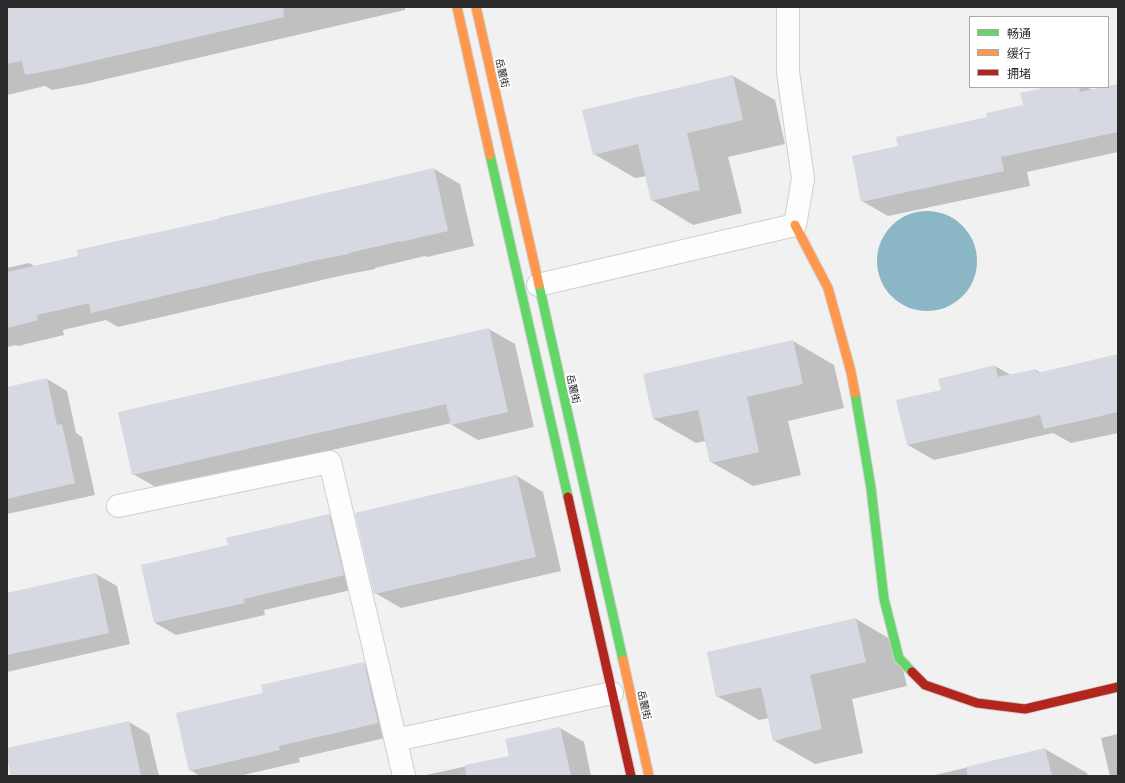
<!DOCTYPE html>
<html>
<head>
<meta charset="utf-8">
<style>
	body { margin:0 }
	#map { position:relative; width:1125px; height:783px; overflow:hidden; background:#f1f1f1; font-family:Barlow,"Noto Sans SC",sans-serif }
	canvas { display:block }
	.frame { position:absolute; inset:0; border:8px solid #2b2b2b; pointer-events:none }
	.legend { position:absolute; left:969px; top:16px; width:140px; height:72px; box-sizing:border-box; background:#fff; border:1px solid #aaa; margin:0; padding:5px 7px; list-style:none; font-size:12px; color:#2b2b2b }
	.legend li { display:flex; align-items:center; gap:8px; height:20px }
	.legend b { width:20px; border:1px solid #aaa }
</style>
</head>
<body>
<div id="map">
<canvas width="1125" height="783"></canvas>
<div class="frame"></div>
<ul class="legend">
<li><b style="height:5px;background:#63d668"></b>畅通</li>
<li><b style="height:5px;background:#ff974d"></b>缓行</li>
<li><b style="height:5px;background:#b3261e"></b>拥堵</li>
</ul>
</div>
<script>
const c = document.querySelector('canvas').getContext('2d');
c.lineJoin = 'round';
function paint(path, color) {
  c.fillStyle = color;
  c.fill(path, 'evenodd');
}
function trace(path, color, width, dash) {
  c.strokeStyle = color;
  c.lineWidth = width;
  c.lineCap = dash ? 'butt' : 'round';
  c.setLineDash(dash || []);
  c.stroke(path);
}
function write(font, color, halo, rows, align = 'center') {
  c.font = font + ' Barlow,"Noto Sans SC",sans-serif';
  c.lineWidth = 4;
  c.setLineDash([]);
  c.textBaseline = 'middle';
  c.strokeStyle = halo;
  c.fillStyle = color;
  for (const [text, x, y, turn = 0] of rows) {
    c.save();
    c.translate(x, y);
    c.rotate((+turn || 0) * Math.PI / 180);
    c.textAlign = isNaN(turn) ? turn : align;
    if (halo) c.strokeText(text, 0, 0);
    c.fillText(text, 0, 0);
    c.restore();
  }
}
const water = new Path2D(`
	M877 261a50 50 0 1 1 100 0a50 50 0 1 1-100 0Z`);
const shadow = new Path2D(`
	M42,7h363v3l-320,74 -33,6 -7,-4 -38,9v-86z
	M733,76l42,24 10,44 -57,13 14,56 -49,12 -41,-25 -6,-24 -11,2 -41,-24z
	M1118,85v67l-91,20 3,14 -142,30 -26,-15 37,-55 125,-40 31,-19h31l7,3z
	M434,169l26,15 14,62 -47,11 -2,-1 -50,12v1l-31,6 -226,52 -12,-7 -43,10 1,5 -46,11 -2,-1 -9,2v-79l22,-5 7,4 183,-47z
	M489,329l26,15 19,83 -56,13 -26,-15v-2l-293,66 -26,-15z
	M793,341l41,24 10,43 -56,13 13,54 -48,11 -42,-24 -5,-21 -10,2 -42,-24 -10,-44z
	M1118,355v78l-47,10 -18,-10 -119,27 -26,-15 -10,-44 44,-10 53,-25 16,9 25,-5 5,3z
	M47,379l20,12 9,42 6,4 13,58 -88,19v-126z
	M517,476l26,16 18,79 -160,37 -26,-15z
	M329,515l21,12 14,60 -100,23 1,5 -89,20 -21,-12 74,-77z
	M96,574l21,12 13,58 -123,28v-78z
	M856,619l41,24 10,43 -55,13 11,54 -48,11 -42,-24 -4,-22 -10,2 -42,-24z
	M363,663l21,12 14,60 -99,23 1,4 -61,14h-39l-10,-6 74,-76z
	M129,722l20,12 10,42h-147l-5,-27z
	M560,728l24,14 7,34h-170l89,-19z
	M1118,734v42h-8l-9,-38z
	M1045,749l42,24 1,3h-157z`);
const building = new Path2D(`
	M7,7h276l1,10 -226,52 -33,6 -3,-14 -15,3z
	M733,75l10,45 -56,13 13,57 -49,11 -13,-57 -45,11 -11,-45z
	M1118,84v48l-117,25 3,14 -143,31 -9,-46 46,-10 -2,-9 91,-20 -1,-4 37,-8 -3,-12 28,-6h31l1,5 23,-5h5v-1z
	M434,168l14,63 -48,11v-1l-51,12v1l-32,6 -226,53 -2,-10 -52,12 1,5 -31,8v-56l71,-16 -1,-6 141,-31v-1z
	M489,328l19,84 -57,13 -5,-21 -314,71 -14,-63z
	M793,340l10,44 -56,13 12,55 -49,11 -12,-53 -45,9 -10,-45z
	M1118,354v58l-74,17 -4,-14 -133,30 -11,-45 45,-10 -3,-11 57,-14 3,12 38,-8 1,4z
	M47,378l10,47 5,-1 13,59 -68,16v-112z
	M517,475l19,82 -162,37 -19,-81z
	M329,514l15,61 -100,24 1,4 -91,20 -13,-58 87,-20 -2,-7z
	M96,573l13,60 -102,22v-62z
	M856,618l10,44 -56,13 12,54 -49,12 -12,-54 -45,10 -9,-45z
	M364,662l14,61 -99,23 1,4 -91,21 -13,-58 87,-20 -2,-8z
	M129,721l12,55h-130l-4,-18v-10z
	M560,727l11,49h-105l-1,-11 44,-9 -4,-17z
	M1045,748l7,28h-84l-2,-9z`);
const street = new Path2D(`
	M538,285l257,-60 8,-46 -15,-107v-65
	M118,506l212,-44 74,314
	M396,740l216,-47`);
const fast = new Path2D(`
	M490,155l78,342
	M539,285l84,375
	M855,393l16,95 13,111 15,59 13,14`);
const slow = new Path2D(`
	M457,7l33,148
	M476,7l63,278
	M795,225l33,63 23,84 4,21
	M623,660l26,116`);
const jam = new Path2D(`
	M568,497l63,279
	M912,672l13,13 52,18 48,6 93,-22`);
const streetNames = [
	["岳麓街",502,73,77],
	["岳麓街",573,389,77],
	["岳麓街",644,705,77]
];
paint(water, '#8ab6c6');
paint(shadow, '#0003');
paint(building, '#d6d8e2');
trace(street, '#cfcfcf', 24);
trace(fast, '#cfcfcf', 11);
trace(slow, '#cfcfcf', 11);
trace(jam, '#cfcfcf', 11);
trace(street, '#fdfdfd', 22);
trace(fast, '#63d668', 9);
trace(slow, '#ff974d', 9);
trace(jam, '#b3261e', 9);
write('10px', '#2b2b2b', '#fff', streetNames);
</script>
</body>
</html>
